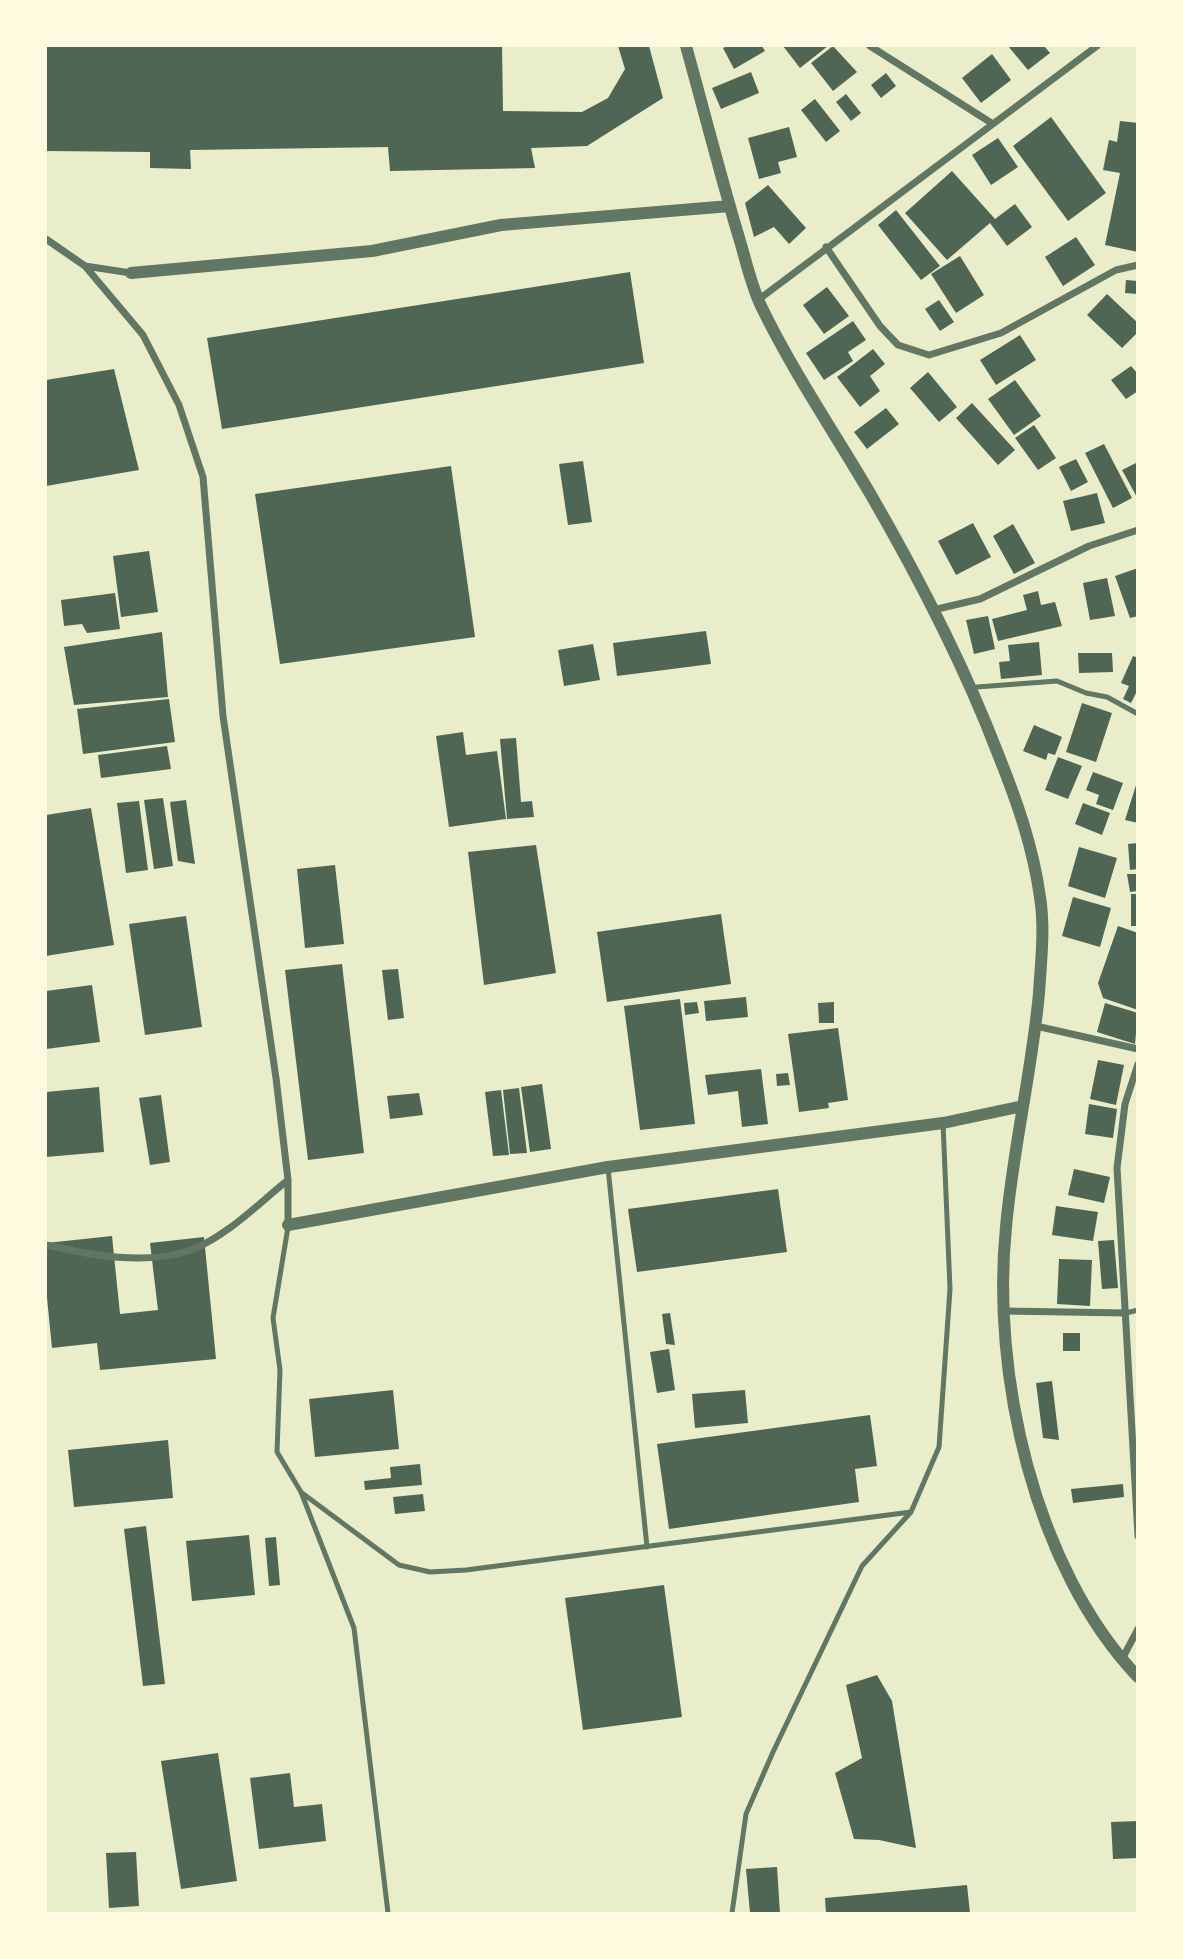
<!DOCTYPE html>
<html>
<head>
<meta charset="utf-8">
<style>
	body { margin:0 }
	#map { position:relative; width:1183px; height:1959px; overflow:hidden; background:#e9edc9; font-family:Raleway,sans-serif }
	canvas { display:block }
	.frame { position:absolute; inset:0; border:47px solid #fefae0; pointer-events:none }
</style>
</head>
<body>
<div id="map">
<canvas width="1183" height="1959"></canvas>
<div class="frame"></div>
</div>
<script>
const c = document.querySelector('canvas').getContext('2d');
c.lineJoin = 'round';
function paint(path, color) {
  c.fillStyle = color;
  c.fill(path, 'evenodd');
}
function trace(path, color, width, dash) {
  c.strokeStyle = color;
  c.lineWidth = width;
  c.lineCap = dash ? 'butt' : 'round';
  c.setLineDash(dash || []);
  c.stroke(path);
}
const building = new Path2D(`
	M46,46h456l1,65 79,1 26,-14 17,-29 -7,-23h31l14,52 -76,48 -56,2 4,20 -145,3 -2,-24 -198,3 1,19 -41,-1v-16l-104,-1z
	M728,46h34l3,5 -31,18 -11,-21z
	M783,46h45l-28,22z
	M833,46l24,26 -24,19 -22,-28z
	M1008,46h36l6,7 -22,17z
	M992,54l19,26 -30,23 -19,-25z
	M751,72l8,21 -38,16 -9,-21z
	M886,73l10,13 -15,12 -10,-13z
	M846,94l15,19 -10,8 -15,-19z
	M815,99l25,32 -14,11 -25,-32z
	M1051,117l55,76 -38,28 -55,-75z
	M1120,121l18,2v129l-33,-7 15,-72 -17,-3 6,-30 8,2z
	M789,127l8,30 -19,5 3,11 -22,6 -11,-41z
	M998,138l20,29 -27,18 -19,-30z
	M952,171l43,48 20,-15 17,23 -25,19 -17,-23 -43,37 -42,-47z
	M768,185l38,43 -17,16 -15,-17 -20,10 -9,-34z
	M896,210l44,56 -19,14 -43,-55z
	M1076,237l19,28 -32,21 -18,-29z
	M960,256l24,39 -28,18 -25,-39z
	M630,272l14,91 -422,66 -15,-91z
	M1126,280l12,1v13l-13,-1z
	M827,287l22,29 -25,18 -21,-29z
	M1107,294l31,29v9l-16,16 -35,-33z
	M939,300l15,22 -14,9 -15,-22z
	M853,321l13,19 -18,12 5,9 -29,19 -18,-27z
	M1020,335l16,25 -40,25 -16,-25z
	M873,349l12,15 -15,12 10,15 -20,16 -23,-30z
	M1131,366l7,8v17l-12,8 -15,-19z
	M114,369l25,101 -93,16v-106z
	M928,372l29,35 -18,15 -29,-34z
	M1015,380l26,36 -27,19 -26,-36z
	M972,403l43,47 -17,15 -42,-47z
	M886,408l13,16 -32,25 -13,-17z
	M1034,425l22,33 -18,12 -23,-32z
	M1104,444l28,54 -19,10 -28,-55z
	M1076,459l12,23 -17,9 -12,-24z
	M583,461l9,61 -24,3 -9,-61z
	M1138,462v37l-16,-29z
	M451,466l24,171 -195,27 -25,-170z
	M1097,493l8,30 -34,8 -8,-30z
	M973,523l18,34 -35,18 -18,-34z
	M1013,524l22,39 -21,11 -21,-38z
	M149,551l9,61 -37,5 -8,-61z
	M1138,568v48l-8,2 -15,-42z
	M1107,578l8,38 -25,4 -7,-37z
	M1038,591l3,14 14,-3 7,24 -64,15 -6,-22 35,-9 -4,-15z
	M115,593l5,36 -33,4 -5,-9 -18,2 -3,-26z
	M988,616l7,33 -21,5 -8,-34z
	M706,631l5,33 -94,12 -4,-33z
	M162,632l6,65 -94,8 -10,-58z
	M1039,642l3,33 -41,4 -2,-17 11,-1 -2,-16z
	M593,644l7,36 -36,6 -6,-36z
	M1078,653h34l1,19 -34,1z
	M1133,656l5,2v31l-7,14 -8,-4 6,-13 -8,-3z
	M169,699l6,43 -92,12 -6,-45z
	M1082,703l30,10 -16,49 -30,-10z
	M1034,725l28,12 -7,18 -7,-2 -2,7 -23,-9z
	M463,732l3,23 31,-4 9,68 -57,8 -13,-91z
	M516,738l5,64 11,-1 2,16 -27,2 -7,-80z
	M167,746l4,23 -70,9 -3,-23z
	M1058,757l24,9 -14,33 -23,-9z
	M1093,772l30,11 -10,27 -17,-6 3,-9 -13,-5z
	M1138,779v44l-13,-3z
	M163,798l10,68 -19,3 -10,-69z
	M186,800l9,64 -17,-3 -8,-59z
	M139,801l9,69 -22,3 -9,-70z
	M1083,803l27,10 -8,22 -27,-11z
	M91,808l23,137 -68,11v-141z
	M1138,843v26l-8,1 -2,-26z
	M536,845l20,128 -72,12 -16,-133z
	M1079,847l38,11 -12,40 -37,-12z
	M335,865l9,79 -39,4 -8,-79z
	M1127,874h11v17l-8,1z
	M1131,894h7v32h-7z
	M1073,897l38,11 -11,39 -38,-11z
	M721,914l10,70 -124,18 -10,-70z
	M186,916l16,111 -57,8 -16,-111z
	M1118,926l20,7v77l-35,-12 -5,-15z
	M342,964l22,189 -56,7 -23,-190z
	M398,969l6,49 -16,2 -6,-50z
	M92,985l8,57 -54,7v-58z
	M746,997l2,20 -42,4 -2,-20z
	M680,999l15,125 -55,6 -16,-124z
	M697,1002l2,11 -14,2 -1,-12z
	M834,1002v21h-15l-1,-20z
	M1105,1003l33,10 -3,31 -38,-12z
	M838,1028l10,72 -20,3 1,5 -30,4 -11,-78z
	M1098,1060l26,5 -8,40 -26,-6z
	M761,1069l7,55 -26,3 -4,-36 -30,4 -3,-20z
	M788,1073l2,12 -13,1 -1,-12z
	M542,1084l9,65 -21,3 -9,-65z
	M99,1087l5,65 -58,5v-65z
	M519,1088l8,65 -17,1 -7,-64z
	M501,1090l8,65 -16,1 -8,-64z
	M419,1093l4,22 -33,4 -3,-23z
	M161,1095l9,67 -20,3 -11,-67z
	M1089,1104l28,5 -4,29 -28,-4z
	M1074,1169l36,8 -6,26 -36,-8z
	M778,1189l9,63 -150,20 -9,-63z
	M1056,1206l42,6 -5,29 -41,-6z
	M112,1236l8,78 38,-4 -8,-67 54,-6 12,122 -116,11 -3,-27 -45,5 -6,-60v-45z
	M1114,1240l4,48 -16,1 -4,-48z
	M1059,1259l33,1 -2,46 -33,-2z
	M670,1313l5,32 -9,-1 -4,-30z
	M1063,1333h17v18h-17z
	M669,1349l6,41 -18,3 -7,-41z
	M1052,1381l7,59 -16,-2 -7,-55z
	M393,1390l6,59 -84,8 -6,-58z
	M745,1390l3,33 -53,5 -3,-34z
	M870,1415l7,51 -22,3 4,33 -190,27 -12,-85z
	M168,1440l5,58 -99,9 -6,-57z
	M420,1464l2,21 -57,5 -1,-9 27,-3 -1,-11z
	M1123,1484l1,13 -51,6 -2,-14z
	M423,1494l2,17 -30,3 -2,-17z
	M146,1526l19,158 -22,2 -19,-157z
	M249,1535l6,60 -63,6 -6,-60z
	M276,1537l4,48 -11,1 -4,-48z
	M664,1585l18,132 -99,13 -18,-132z
	M877,1675l15,26 24,147 -37,-8 -25,-1 -19,-66 27,-15 -16,-73z
	M218,1753l19,128 -56,8 -20,-128z
	M290,1773l4,34 28,-3 4,37 -67,8 -9,-71z
	M1138,1821v37l-25,1 -2,-37z
	M136,1852l3,54 -30,2 -3,-55z
	M777,1867l3,46h-30l-4,-44z
	M967,1885l3,28h-144l-1,-15z`);
const service = new Path2D(`
	M977,687l80,-6 29,12 21,4 31,17
	M608,1168l39,379
	M288,1227l-15,91 7,52 -3,82 24,40 53,136 34,285
	M1126,1313l12,-3
	M302,1493l97,72 31,7 36,-2 445,-58
	M732,1913l14,-99 27,-62 89,-186 49,-54 28,-65 11,-158 -7,-166`);
const minor = new Path2D(`
	M870,46l123,78
	M46,239l39,27 58,69 36,70 24,72 20,239 53,362 12,102v45
	M826,247l54,79 18,19 31,10 72,-22 115,-63 22,-5
	M85,266l46,7
	M758,300l339,-254
	M933,610l47,-11 109,-53 49,-16
	M1036,1026l102,23
	M1138,1064l-13,40 -8,64 21,368
	M46,1245c45,10 99,21 145,5 35,-13 68,-47 97,-70
	M1004,1311l122,2
	M1122,1659l16,-30`);
const tertiary = new Path2D(`
	M686,46c17,61 33,124 51,185 8,25 13,52 24,75 32,66 73,126 110,189 48,83 93,170 127,259 19,47 35,93 42,143 5,31 1,64 -1,96 -7,78 -26,155 -33,234 -15,146 28,341 132,450
	M131,273l241,-22 129,-26 229,-19
	M288,1225l320,-58 335,-44 80,-17`);
paint(building, '#4f6655');
trace(service, '#617663', 5);
trace(minor, '#617663', 7);
trace(tertiary, '#617663', 12);
</script>
</body>
</html>
